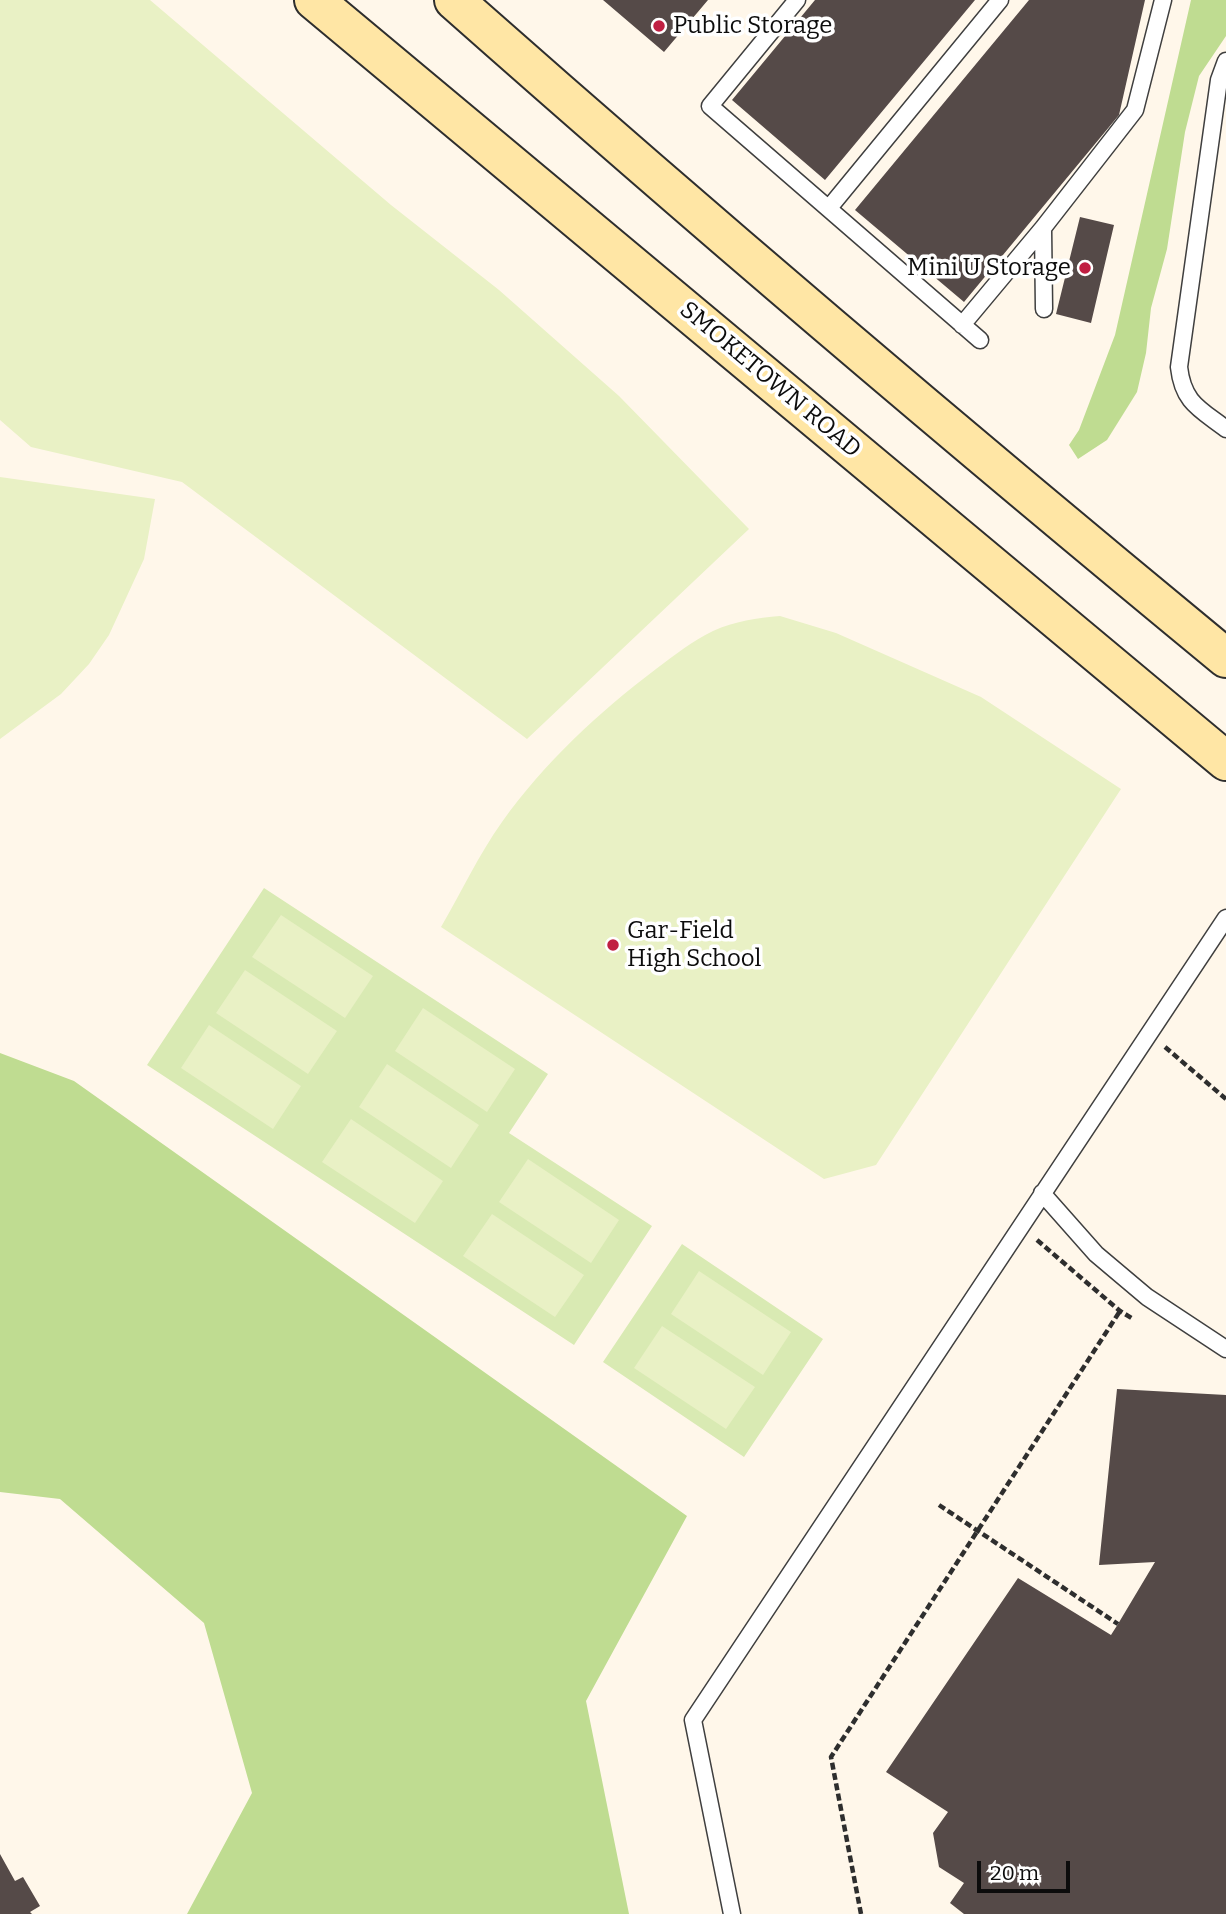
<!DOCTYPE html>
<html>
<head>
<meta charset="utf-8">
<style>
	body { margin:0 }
	#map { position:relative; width:1226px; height:1914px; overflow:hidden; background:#fff7ea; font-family:Bitter,serif }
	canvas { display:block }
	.scale { position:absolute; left:977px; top:1861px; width:93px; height:32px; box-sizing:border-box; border:4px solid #0c0c0c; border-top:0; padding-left:9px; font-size:21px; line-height:24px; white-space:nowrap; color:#0c0c0c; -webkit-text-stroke:5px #fff; paint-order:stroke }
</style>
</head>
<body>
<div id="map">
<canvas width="1226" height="1914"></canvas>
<div class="scale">20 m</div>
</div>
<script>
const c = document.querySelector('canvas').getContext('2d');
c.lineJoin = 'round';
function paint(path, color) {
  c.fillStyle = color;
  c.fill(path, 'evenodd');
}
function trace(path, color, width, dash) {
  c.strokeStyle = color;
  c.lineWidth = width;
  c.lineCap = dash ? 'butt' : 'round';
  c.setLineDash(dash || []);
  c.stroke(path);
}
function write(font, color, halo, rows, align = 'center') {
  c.font = font + ' Bitter,serif';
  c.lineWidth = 7;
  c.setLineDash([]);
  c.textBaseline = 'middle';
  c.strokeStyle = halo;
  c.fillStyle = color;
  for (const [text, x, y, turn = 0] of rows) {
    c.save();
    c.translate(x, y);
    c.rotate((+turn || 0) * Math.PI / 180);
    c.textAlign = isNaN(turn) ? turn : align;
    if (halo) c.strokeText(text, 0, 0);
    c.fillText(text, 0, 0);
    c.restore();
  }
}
const green = new Path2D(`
	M264,888l284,186 -39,59 143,93 -78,119 -427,-280z
	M682,1244l141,95 -79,118 -141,-95z`);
const forest = new Path2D(`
	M1191,0h35v36l-27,40 -14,56 -18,117 -16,59 -5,45 -9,39 -30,48 -29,19 -9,-14 10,-15 36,-95z
	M0,1053l74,28 613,435 -101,185 43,213h-442l65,-121 -48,-170 -144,-124 -60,-7z`);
const pitch = new Path2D(`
	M0,0h150l241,205 108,85 120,106 130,133 -222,210 -345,-257 -151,-35 -31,-27z
	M0,477l155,22 -11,60 -35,76 -20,29 -28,30 -61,45z
	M780,616l56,17 145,64 140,92 -245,376 -52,14 -383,-252c20,-34 38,-73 61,-105 42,-59 97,-110 154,-153 19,-14 36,-28 57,-38 22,-10 44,-13 67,-15z
	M281,915l92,61 -28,42 -93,-61z
	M245,970l92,61 -29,43 -92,-61z
	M423,1008l92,61 -28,43 -92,-61z
	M209,1025l92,61 -28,43 -92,-61z
	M387,1064l92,61 -28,43 -92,-61z
	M351,1119l92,62 -28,42 -93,-61z
	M528,1159l91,61 -28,43 -92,-61z
	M492,1214l92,61 -29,42 -92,-61z
	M699,1271l92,61 -28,43 -92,-61z
	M662,1326l93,61 -29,42 -92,-61z`);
const building = new Path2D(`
	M603,0h105l-44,52z
	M815,0h160l-150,180 -93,-80z
	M1029,0h116l-26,115 -155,187 -109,-92z
	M1080,217l34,8 -23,98 -35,-9z
	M1117,1389l109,6v519h-262l-14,-11 14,-20 -25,-16 -6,-34 15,-21 -62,-40 132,-194 93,57 7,-11 37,-62 -56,3z
	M0,1854l15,27 8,-4 17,29 -10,6 2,2h-32z`);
const path = new Path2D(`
	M1165,1047l61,52
	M1037,1240l83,71 13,8
	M939,1505l179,119
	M861,1914l-30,-157 289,-446`);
const lane = new Path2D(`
	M797,0l-87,106 270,234
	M1226,61l-7,19 -40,287c4,36 21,42 47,62
	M829,208l171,-208
	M1043,228l1,81
	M962,325l81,-97 92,-118 28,-110
	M1042,1193l54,61 51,43 79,52
	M732,1914l-39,-194 533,-802`);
const secondary = new Path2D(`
	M314,0l912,761
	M454,0c253,224 511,443 772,658`);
const markers = [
	[659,26,7,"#c01f42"],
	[1085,268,7,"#c01f42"],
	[613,945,7,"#c01f42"]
];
const poiNames = [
	["Public Storage",673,26],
	["Mini U Storage",1071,268,"right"],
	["Gar-Field",627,931],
	["High School",627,959]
];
const streetNames = [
	["SMOKETOWN ROAD",770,380,40]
];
paint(green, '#d9eab3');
paint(forest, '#bfdc91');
paint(pitch, '#e9f1c5');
paint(building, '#554a48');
trace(lane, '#3f3f3f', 19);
trace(secondary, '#2e2e2e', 42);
trace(path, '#2e2e2e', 4.5, [7, 3.5]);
trace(lane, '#fff', 16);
trace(secondary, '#ffe6a5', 38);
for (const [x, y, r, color] of markers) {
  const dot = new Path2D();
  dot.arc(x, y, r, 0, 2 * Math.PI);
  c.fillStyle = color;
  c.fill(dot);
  trace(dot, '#fff', 2.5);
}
write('24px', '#0c0c0c', '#fff', poiNames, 'left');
write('24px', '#0c0c0c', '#fff', streetNames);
</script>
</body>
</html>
